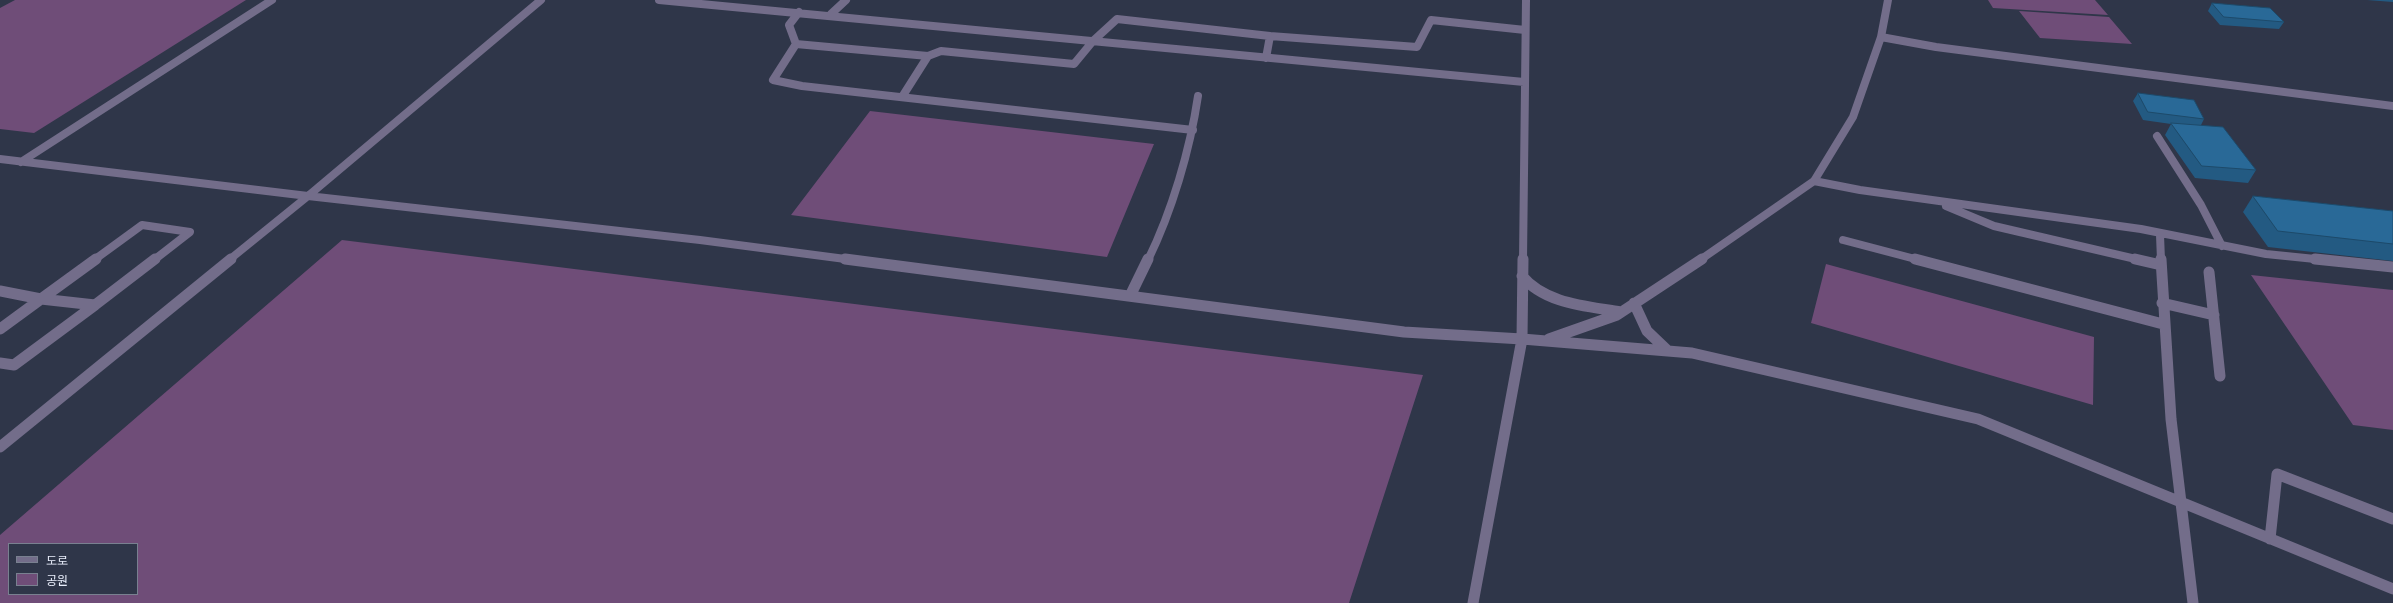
<!DOCTYPE html>
<html>
<head>
<meta charset="utf-8">
<style>
	body { margin:0 }
	#map { position:relative; width:2393px; height:603px; overflow:hidden; background:#2f3649; font-family:Lora,"Noto Sans KR",serif }
	canvas { display:block }
	.legend { position:absolute; left:8px; top:543px; width:130px; height:52px; box-sizing:border-box; background:#2f3649; border:1px solid #798090; margin:0; padding:5px 7px; list-style:none; font-size:12px; color:#e9eefb }
	.legend li { display:flex; align-items:center; gap:8px; height:20px }
	.legend b { width:20px; border:1px solid #798090 }
</style>
</head>
<body>
<div id="map">
<canvas width="2393" height="603"></canvas>
<ul class="legend">
<li><b style="height:5px;background:#736d8a"></b>도로</li>
<li><b style="height:11px;background:#6f4d78"></b>공원</li>
</ul>
</div>
<script>
const c = document.querySelector('canvas').getContext('2d');
c.lineJoin = 'round';
function paint(path, color) {
  c.fillStyle = color;
  c.fill(path, 'evenodd');
}
function trace(path, color, width, dash) {
  c.strokeStyle = color;
  c.lineWidth = width;
  c.lineCap = dash ? 'butt' : 'round';
  c.setLineDash(dash || []);
  c.stroke(path);
}
const green = new Path2D(`
	M15,0h231l-212,133 -34,-4v-121z
	M1988,0h107l13,15 -115,-7z
	M2019,11l90,6 23,27 -92,-6z
	M870,111l284,33 -47,113 -316,-42z
	M342,240l1081,135 -74,228h-1349v-68zM9,544h128v50h-128z
	M1826,264l268,73 -1,68 -282,-82z
	M2251,275l142,15v140l-40,-5z`);
const minorFar1 = new Path2D(`
	M659,0l865,82
	M799,12l-10,13 7,19 -23,36 29,6 391,44
	M831,14l15,-14
	M1270,36l147,11 14,-27 94,10
	M1881,37l55,10 457,59
	M796,44l132,12 -26,41
	M928,56l13,-5 133,13 19,-23 24,-22 153,17 -4,22
	M2157,136l44,69 21,41
	M0,159l308,37 233,-196
	M21,162l251,-162
	M1814,181l46,9 281,39 125,25 59,6
	M1946,206l48,20 146,34
	M2160,235l1,25
	M1843,240l76,20
	M94,260l48,-35 48,7 -36,28
	M229,260l79,-64 392,44 153,20
	M1148,260c24,-49 42,-110 50,-164
	M1523,260l3,-260
	M1700,260l114,-79 39,-64 28,-80 7,-37`);
const minor = new Path2D(`
	M845,259l559,73 118,7 -49,264
	M1523,259l-1,80 170,14 286,66 415,170
	M1915,259l248,65
	M2135,259l26,6
	M2161,259l10,160 22,184
	M2315,259l78,8
	M2209,272l11,104
	M1522,276c23,28 65,30 99,36
	M0,291l41,8 -41,30
	M1130,296l18,-37
	M41,299l55,-40
	M1634,303l13,28 21,20
	M2162,303l52,12
	M95,305l60,-46
	M1549,339l68,-24 85,-56
	M0,363l14,2 81,-60 -54,-6
	M0,447l231,-188
	M2270,539l7,-65 116,45`);
const wall = new Path2D(`
	M2367,0h26v2z
	M2212,3l72,19 -5,7 -59,-4 -12,-14z
	M2138,93l66,26 -3,6 55,45 -8,13 -53,-5 -30,-43 6,-11 -28,-4 -10,-19z
	M2253,196l140,15v50l-125,-14 -25,-35z`);
const building = new Path2D(`
	M2212,3l58,5 14,14 -60,-5z
	M2138,93l56,7 10,19 -56,-7z
	M2171,123l52,4 33,43 -54,-4z
	M2253,196l140,15v33l-115,-13z`);
paint(green, '#6f4d78');
trace(minorFar1, '#736d8a', 8);
trace(minor, '#736d8a', 11);
paint(wall, '#235a82');
paint(building, '#296997');
trace(building, '#1d4a6a', 1);
</script>
</body>
</html>
